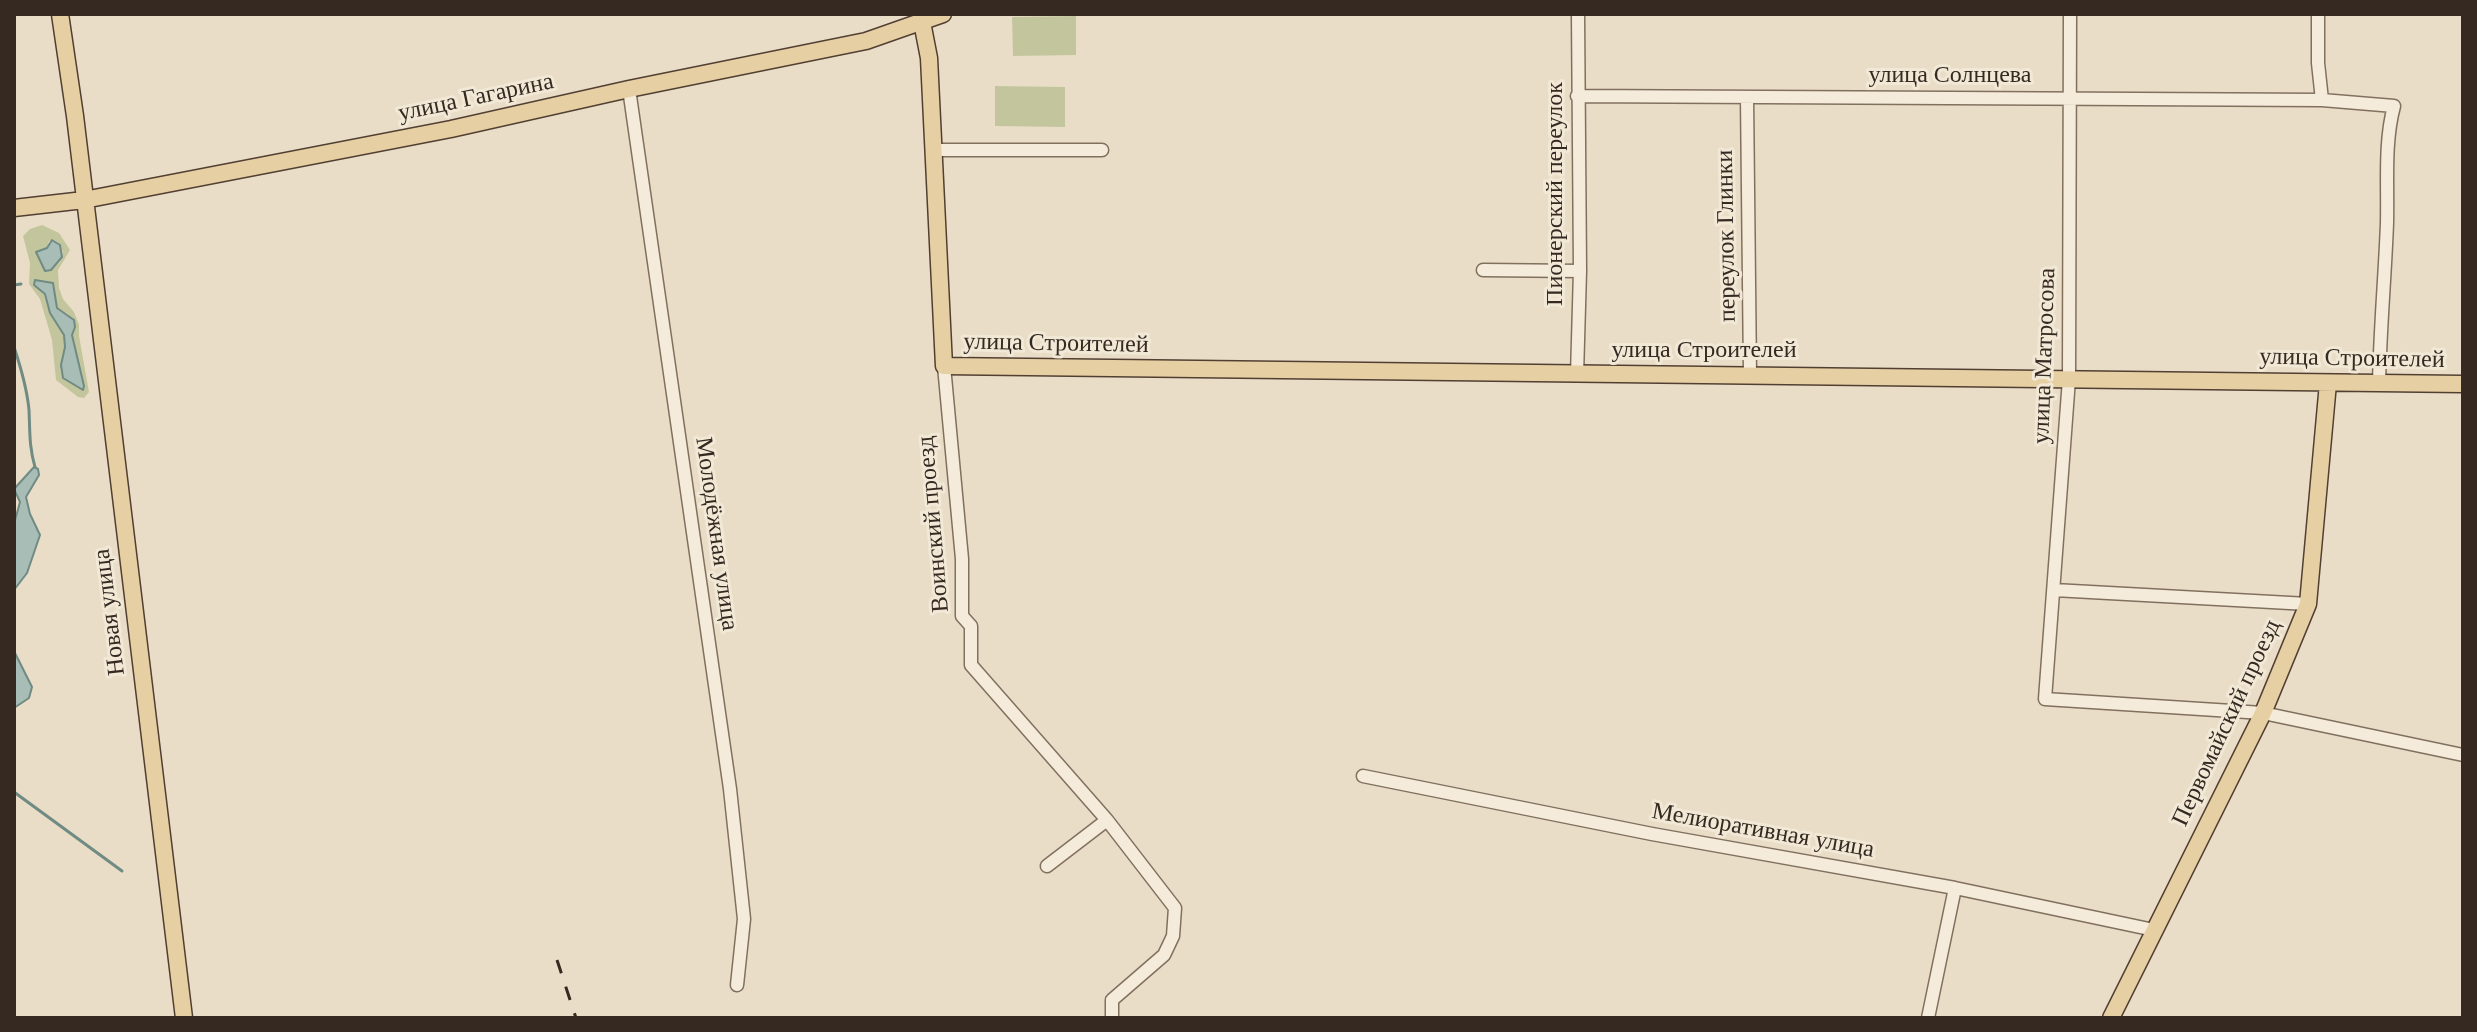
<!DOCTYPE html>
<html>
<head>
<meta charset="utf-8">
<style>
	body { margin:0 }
	#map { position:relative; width:2477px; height:1032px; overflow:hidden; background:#e9ddc7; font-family:Georgia,serif }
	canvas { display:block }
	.frame { position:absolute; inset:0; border:16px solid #352921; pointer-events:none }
</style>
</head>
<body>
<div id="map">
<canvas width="2477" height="1032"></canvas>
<div class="frame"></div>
</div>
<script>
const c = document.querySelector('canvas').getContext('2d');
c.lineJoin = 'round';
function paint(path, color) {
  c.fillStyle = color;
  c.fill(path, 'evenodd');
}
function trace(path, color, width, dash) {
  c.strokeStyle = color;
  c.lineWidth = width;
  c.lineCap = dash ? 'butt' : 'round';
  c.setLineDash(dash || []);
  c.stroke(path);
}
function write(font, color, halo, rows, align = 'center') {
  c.font = font + ' Georgia,serif';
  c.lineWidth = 6;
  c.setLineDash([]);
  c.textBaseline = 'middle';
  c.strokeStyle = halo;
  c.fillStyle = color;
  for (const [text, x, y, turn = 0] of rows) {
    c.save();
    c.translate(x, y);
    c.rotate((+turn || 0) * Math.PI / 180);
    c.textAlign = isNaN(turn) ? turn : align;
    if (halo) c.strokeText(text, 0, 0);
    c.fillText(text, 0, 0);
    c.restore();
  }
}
const green = new Path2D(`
	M1076,16v39l-63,1 -1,-39z
	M995,86l70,1v40l-70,-1z
	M42,225l17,8 11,17 -12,20 1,18 4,11 11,13 5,13v11l10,56 -5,6 -6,-1 -22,-17 -4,-40 -12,-41 -11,-15 1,-21 -7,-27 7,-7zM54,240l5,3 4,9 -3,10 -9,8 -11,-11 1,-10 6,-1 2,-7zM39,280l14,3 4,25 11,6 7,13 -3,8 12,51c-40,-10 -15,-21 -19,-48 -1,-9 -9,-13 -13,-21 -3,-7 -2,-18 -8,-24 -3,-3 -7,-5 -10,-8z`);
const water = new Path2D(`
	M52,240l8,5 2,12 -11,13 -6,1 -9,-19 11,-4z
	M35,280l18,3 4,25 17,12 1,7 -3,8 12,51 -1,4 -20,-12 -2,-13 4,-18 -1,-12 -14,-22 -5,-19 -11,-9z
	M34,467l4,2 1,6 -13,22 4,17 10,21 -13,38 -13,17v-66l6,-22 -6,-13z
	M14,651l18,36 -3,11 -15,10z`);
const stream = new Path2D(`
	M14,285l7,-1
	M14,347c7,21 13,41 15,63 1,21 0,37 6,57
	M14,792l108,79`);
const minor = new Path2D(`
	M2070,14l-1,365 -24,320 218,14 200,42
	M2318,14v49l4,37
	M629,89l101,700 14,130 -7,66
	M1577,96l745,4 72,6c-10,37 -6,78 -7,117 -2,53 -7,107 -8,161
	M1747,97l3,278
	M932,150h170
	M1483,270l97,1
	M944,366l18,193v57l9,10v39l136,155 68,88 -2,28 -9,19 -52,45v18
	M1577,375l3,-104 -2,-257
	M2054,590l254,14
	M1363,776l289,58 303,54 199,42
	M1047,866l60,-46
	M1928,1018l27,-130`);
const major = new Path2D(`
	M60,14l15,102 109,902
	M922,22l7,36 15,308 1519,18
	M14,208l70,-8 367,-71 178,-40 237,-48 77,-27
	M2111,1018l152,-305 45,-109 20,-221`);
const rail = new Path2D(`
	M557,960l19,58`);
const streetNames = [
	["улица Солнцева",1950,76],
	["улица Гагарина",476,98,-12],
	["Пионерский переулок",1556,194,-90],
	["переулок Глинки",1727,236,-91],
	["улица Строителей",1056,344,1],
	["улица Строителей",1704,351],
	["улица Матросова",2045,356,-88],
	["улица Строителей",2352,359,1],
	["Воинский проезд",934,524,-95],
	["Молодёжная улица",716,534,82],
	["Новая улица",110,612,-97],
	["Первомайский проезд",2227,723,-65],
	["Мелиоративная улица",1763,831,10]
];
paint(green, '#c3c69d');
paint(water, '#a8bdb6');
trace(water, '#708b83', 2);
trace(stream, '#708b83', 3);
trace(minor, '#82705f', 15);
trace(major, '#513f32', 19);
trace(minor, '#f5ebda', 12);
trace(major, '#e7cfa4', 16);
trace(rail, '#352921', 3, [14, 14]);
write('24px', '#352921', '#f1e8d6', streetNames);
</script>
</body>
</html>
